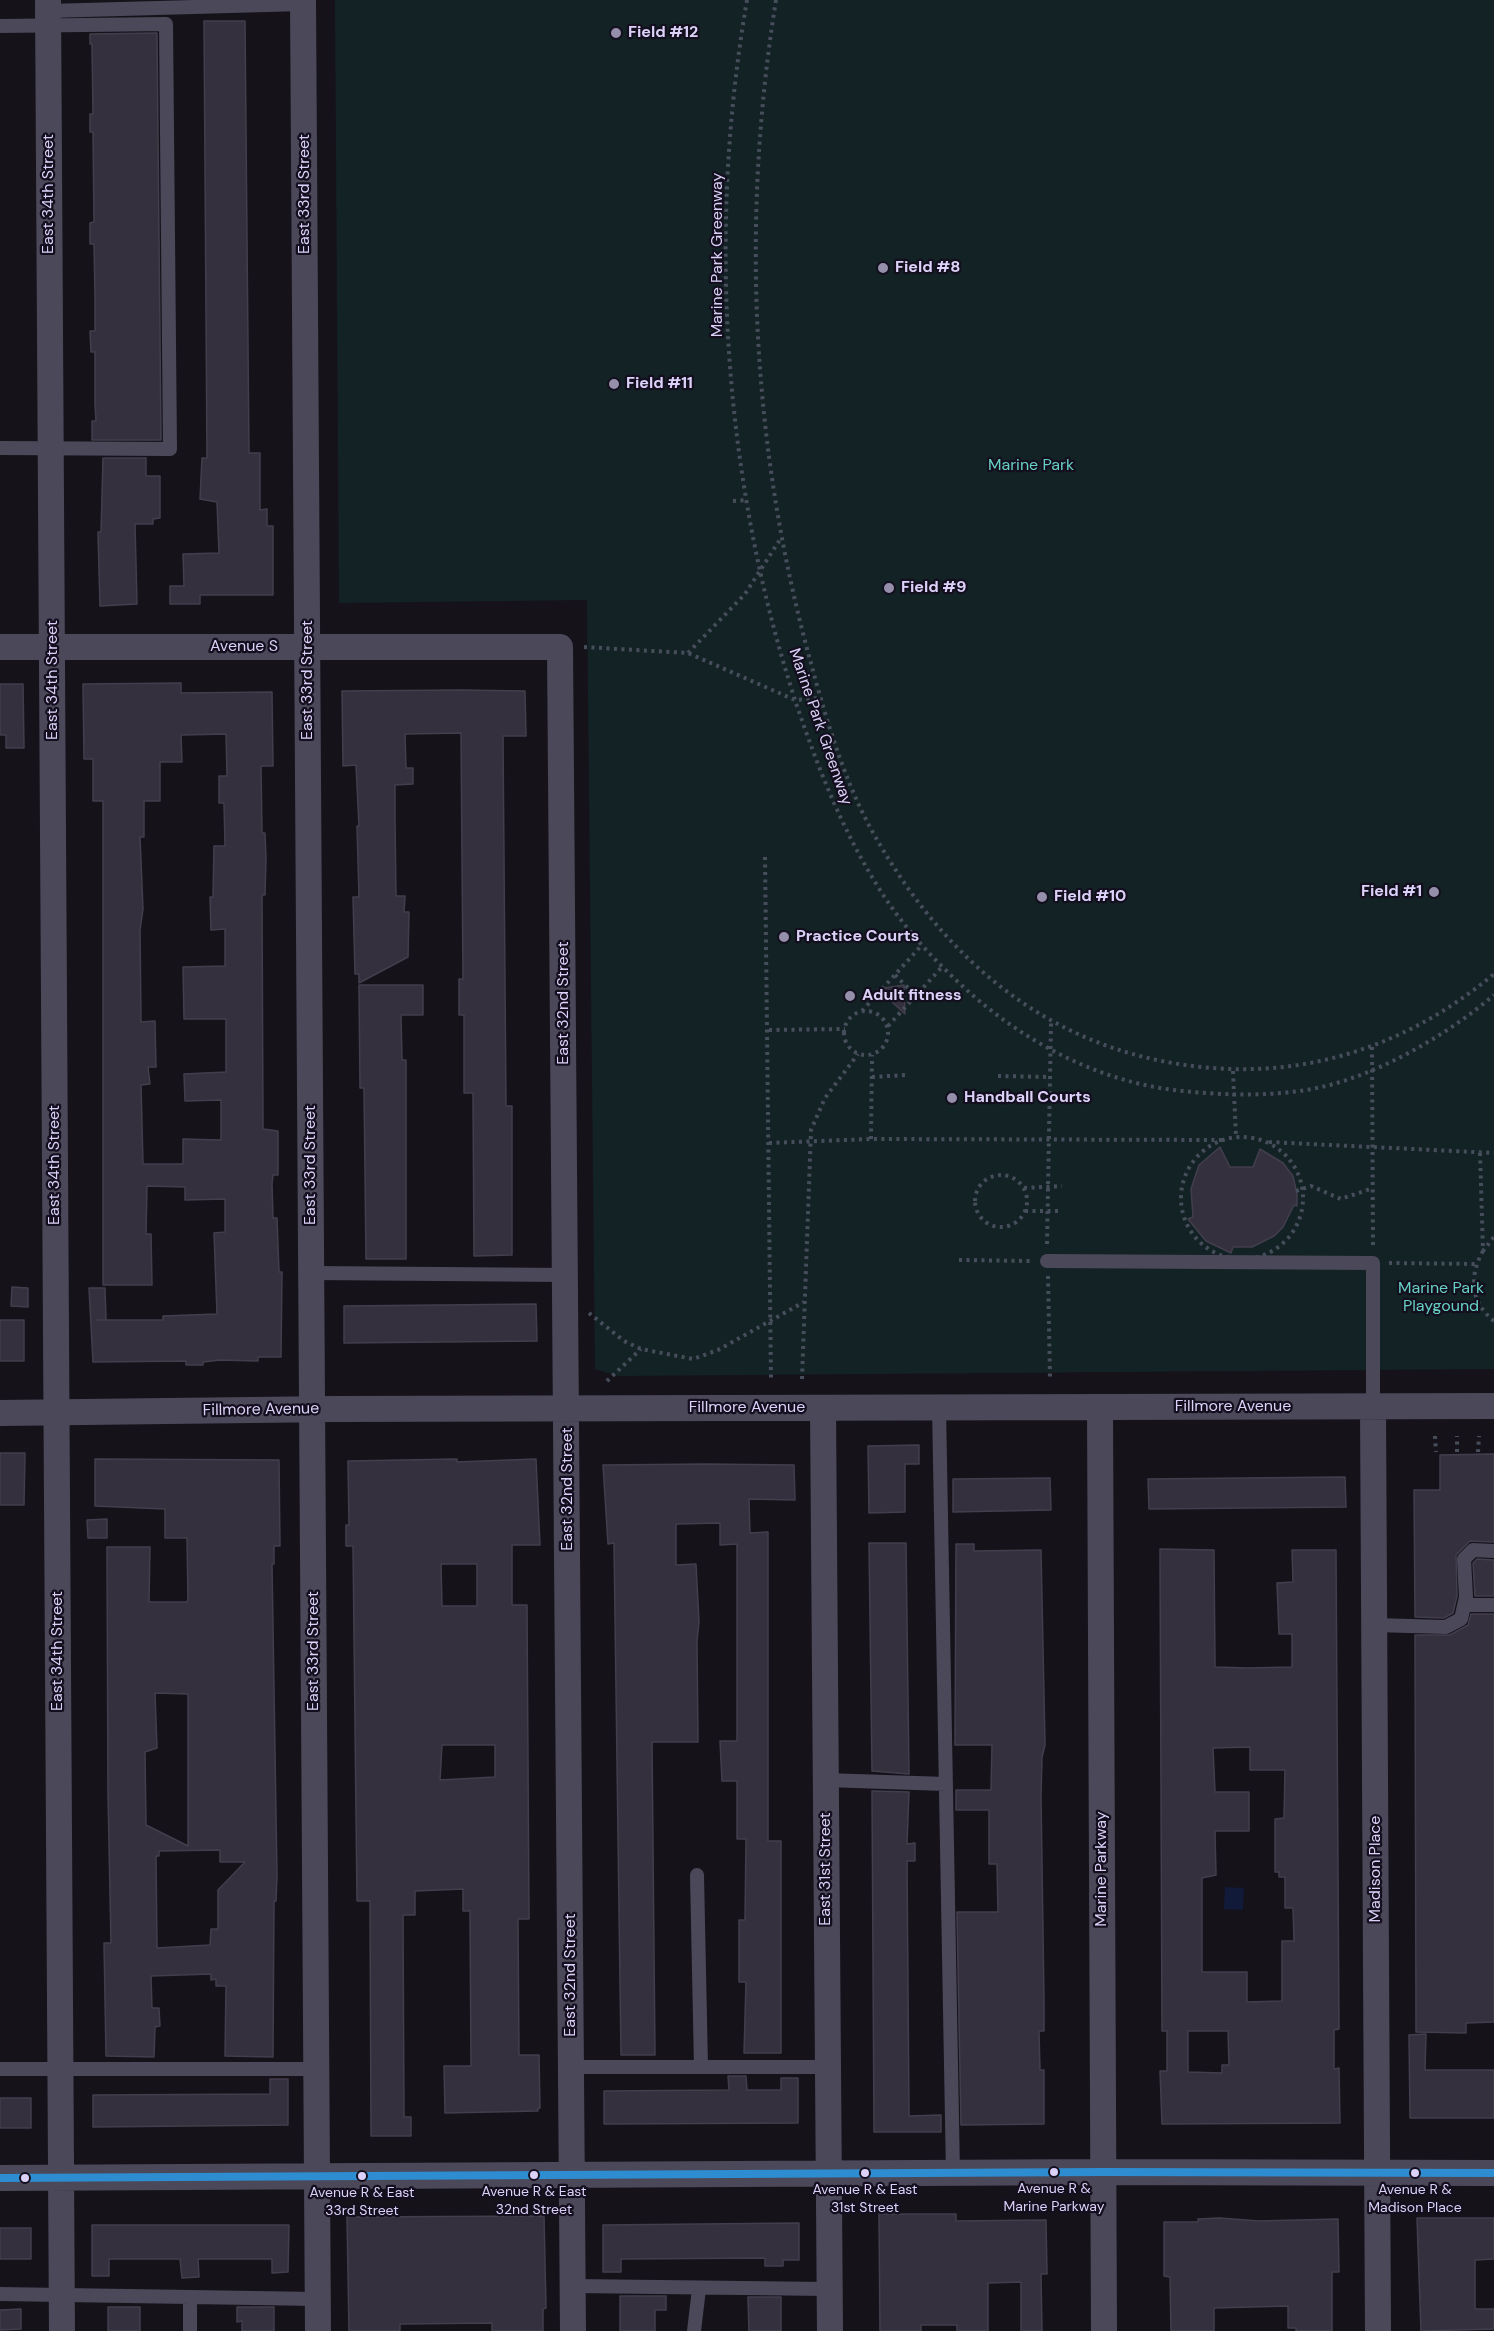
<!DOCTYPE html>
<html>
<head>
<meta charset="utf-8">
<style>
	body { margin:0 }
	canvas { display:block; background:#15121a }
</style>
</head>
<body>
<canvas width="1494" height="2331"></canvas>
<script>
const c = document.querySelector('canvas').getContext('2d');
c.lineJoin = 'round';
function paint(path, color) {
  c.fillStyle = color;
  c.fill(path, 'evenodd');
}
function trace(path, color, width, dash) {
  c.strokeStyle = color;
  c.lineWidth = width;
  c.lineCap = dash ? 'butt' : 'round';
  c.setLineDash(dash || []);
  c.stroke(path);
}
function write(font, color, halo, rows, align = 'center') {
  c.font = font + ' "DM Sans",sans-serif';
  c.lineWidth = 4.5;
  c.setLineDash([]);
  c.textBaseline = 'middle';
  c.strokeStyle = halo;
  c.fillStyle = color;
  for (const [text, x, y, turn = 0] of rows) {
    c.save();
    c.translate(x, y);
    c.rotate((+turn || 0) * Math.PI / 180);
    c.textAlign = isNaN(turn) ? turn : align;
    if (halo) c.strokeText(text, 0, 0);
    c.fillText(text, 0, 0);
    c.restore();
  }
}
const green = new Path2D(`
	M335,0h1159v1369l-876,7 -23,-7 -8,-769 -248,3z`);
const water = new Path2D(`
	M1225,1887l19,1 -1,22 -19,-1z`);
const building = new Path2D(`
	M204,21h41l4,432h11v57l7,-1v17h6v69h-73v9h-30v-18h14l-1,-32 36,-1 -2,-51 -17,-3 2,-41h5z
	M157,33l4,407h-69v-19h4l-1,-17v-52h-4l-1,-21h5v-35l-1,-52h-4v-21l4,-1 -1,-90h-3v-18h3l-1,-70h-2v-10z
	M103,458h43v18h14v42l-7,1v5h-18l2,80 -37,2 -2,-74h3z
	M181,683v10l91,-1 1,74h-12l1,67h3l1,26 -1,36h-3l1,234 15,2v44h-5l-1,9 1,34h4l2,54h3l-1,85h-23v4l-38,-1 -17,2v3h-17v-4l-93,1 -4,-74h16l1,32h-9h66v-4l54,-2 -3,-81 11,-1v-33l-40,1v-13l-38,-1 -1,48h5l1,51h-49v-484h-10v-42h-9l-1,-75zM226,734l1,42h-8v27h5l1,43h-11l-1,51h-3l1,33 14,-1v37l-42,1 1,52h42v53l-42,2 1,27 36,-1v40l-38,-1v25h-40l-2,-79 9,-1 -2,-17h8l-1,-46 -14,1 -1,-92 3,-21 -3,-72h4v-36h16v-39h22l-1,-27z
	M0,684h23l1,64h-18v-13h-6z
	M461,690l64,1 1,45h-23l3,370h6v149l-38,1 -1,-163h-9v-78h-5v-36h4l-2,-246 -56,1 1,34h7v16l-18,1v33l1,78h9l-1,16h5l-1,45 -49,26v-9h-4l-2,-77h6l-2,-71h2l-3,-61 -13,1 -1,-75z
	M359,985h64v30h-22l1,45h4v199h-40l-2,-171h-4z
	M904,985l1,29 -27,-25z
	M1220,1147l10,20h23l7,-18 23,14 10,13 4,18v12l-3,-1 -11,22 -9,9 -22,11h-19l-2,6 -25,-12 -18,-22 5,-2 -2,-28 8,-24z
	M12,1287l16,1v19l-17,-1z
	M536,1304l1,37 -193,2v-37z
	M0,1320h24v41h-24z
	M919,1445v19h-14v48l-36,1 -1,-67z
	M0,1453h25l-1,52h-24z
	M1494,1454v88l-24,-1 -14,14 1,41 -4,17 -9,5 -29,-1 -1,-127h26v-35z
	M95,1459l184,1 1,86h-6v18h-2l5,312 -1,25h-2l-1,156 -48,-1 1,-70h-10v-7l-5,1v-6l-60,2 1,32h7l1,18 -5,1 -1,30 -48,-1 -2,-113h7l-3,-148 -1,-248h43l-1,55h38l1,-4 -1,-60h-22v-29l-70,-3zM155,1693l33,1v152l-42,-21 -1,-73 12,-4zM220,1850v12h25l-27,28v39h-7l-1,16 -53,3 -1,-92h3v-5z
	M457,1459v3l79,-3 4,86h-28v60h15l2,314h-11l1,136h20l1,53h-2v3l-93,2 -1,-47h27l-1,-155h-7v-22l-48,2v24h-12l1,202h7v19h-40l-1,-235h-13l-4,-355h-7v-21h3l-1,-64zM441,1564h36v42h-35zM442,1745h53v32l-55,3z
	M706,1464l88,1 1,35 -46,-1 1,34 18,-1v309h13v212h-37l2,-71h-7v-62h6l1,-81h-9v-58h-15l-2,-40h17v-197l-17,1v-22l-44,1v41l20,-1 3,58 -2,19 1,101h-46l3,313h-34l-7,-512 -6,1 -5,-79z
	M1345,1477l1,30 -197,2 -1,-30z
	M1050,1478l1,32 -98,2v-33z
	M107,1519v19h-19l-1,-18z
	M869,1543h37l3,231 -37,-3z
	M956,1544h18v7l67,-1 4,195 -3,12 -1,39 3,204v31h-5l1,39h4v54l-83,1 -4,-213h41l-1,-48h-8v-54h-33v-20h35l1,-45h-37z
	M1160,1549l54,1 1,117 32,1 45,-1v-33h-13l-2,-51 16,-1 -1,-32h44l3,479 -5,1v39l5,-1 1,55 -178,1 -2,-53h7v-40h-5zM1250,1747v23h35l-1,48 -9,1v53h4v5h6v31h8l1,33h-12v60l-35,1v-30h-45v-94l14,-3 -1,-44h34v-39h-34l-2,-44zM1188,2031h40l1,34h-7v8l-34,-1z
	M1477,1559l17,1v36h-19l-2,-33z
	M1471,1614h23v408l-28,1v10l-50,-1 -1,-397h35l18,-10z
	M872,1791l37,1 -2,52 8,-1v18h-8l2,255 32,-1v17h-67z
	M1426,2034l-1,36h69v48h-84l-1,-83z
	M728,2076h18l1,14h34v-12h17v45l-194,1v-33l125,-1z
	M270,2079h18v46l-195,2v-32l177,-1z
	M0,2098h31v30h-31z
	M879,2214h77v7l90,-1 1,54h-6l1,57h-21v-49l-33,1v48h-31v-6h-36v6h-41z
	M544,2216l2,92 -3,1v22h-51v-8l-92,1v7h-51l-2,-114z
	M1219,2218l40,3 79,-2 1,53h-7v59h-36v-3h-8v-22l-74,2v23h-43l-1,-54 -6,-1v-54h34v-3z
	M1417,2218h77v41l-19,1v49h19v20l-73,2z
	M799,2223v37h-16v6h-18v-8l-144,1v13h-18v-47z
	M92,2225h197l-1,47 -16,1v-14h-74l1,18 -17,1 -2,-19h-71v17h-17z
	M0,2228h31v31h-31z
	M620,2296h46v14h-11v21h-35z
	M748,2297h33v34h-32z
	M108,2307h32v24h-32z
	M237,2307h37v24h-32v-10l-5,1z
	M21,2309v20l-21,1v-20z`);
const path = new Path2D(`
	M747,0c-40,231 -24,480 49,703 22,65 47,129 84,187 26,41 60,77 97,109 58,49 130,85 206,92 48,5 100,6 147,-6 58,-16 118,-51 164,-90
	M776,0c-35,218 -25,443 33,656 15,56 34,122 62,173 65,118 161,208 296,233 122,23 233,-10 327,-88
	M733,501l14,-1
	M584,647l104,6 107,47 25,-2
	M688,653l57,-59 36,-56
	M765,857l6,523
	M895,975l21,21
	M862,1011l60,-66
	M844 1033a22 22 0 1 1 44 0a22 22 0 1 1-44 0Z
	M888,1026l54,-59
	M769,1030l76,-1
	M1372,1047l1,200
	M1233,1071l3,66
	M998,1076l52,1
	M872,1077l34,-2
	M1181 1198a61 61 0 1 1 122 0a61 61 0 1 1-122 0Z
	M871,1139l1,-84
	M1269,1142l225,11
	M769,1143l102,-4 352,1
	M1480,1153l3,98 11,-14
	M975 1201a26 26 0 1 1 52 0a26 26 0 1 1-52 0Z
	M1024,1188l38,-2
	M1296,1191l15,-5 30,13 32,-11
	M1025,1211h37
	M1047,1244l4,-221
	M1483,1251c-14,25 -13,51 11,70
	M959,1260l72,1
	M1389,1263l86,1
	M1048,1276l2,101
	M589,1313l35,28 17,8 52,10 25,-9 86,-48
	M802,1379l9,-249 14,-32 33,-44
	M607,1381l34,-32
	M1435,1436l1,16
	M1457,1452v-16
	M1478,1452l1,-16`);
const service = new Path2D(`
	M48,11l255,-7
	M0,26l166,-2 4,425 -170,-1
	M1047,1261l326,2v145
	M312,1273l254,2
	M939,1407l14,767
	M1464,1605h30
	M1374,1625l72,2 15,-8 5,-22 -2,-38 9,-9 21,1
	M825,1780l121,4
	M697,1875l4,192
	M572,2067h255
	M0,2069h317
	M573,2286l256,3
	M0,2294l318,5
	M190,2297v34
	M694,2331l5,-42`);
const minor = new Path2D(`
	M48,0l14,2331
	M303,0l15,2331
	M0,647h560l13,1684
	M1100,1407l4,924
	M823,1408l7,923
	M1373,1408l5,923
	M0,1413l335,-4 1159,-3
	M0,2178l1103,-6 391,1`);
const bus1 = new Path2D(`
	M0,2178l1103,-6 391,1`);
const markers = [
	[616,33,6,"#968fab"],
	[883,268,6,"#968fab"],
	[614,384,6,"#968fab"],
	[889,588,6,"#968fab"],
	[1434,892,6,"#968fab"],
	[1042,897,6,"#968fab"],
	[784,937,6,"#968fab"],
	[850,996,6,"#968fab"],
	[952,1098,6,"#968fab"],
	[1054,2172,5,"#dcd2f9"],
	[865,2173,5,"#dcd2f9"],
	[1415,2173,5,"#dcd2f9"],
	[534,2175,5,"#dcd2f9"],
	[362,2176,5,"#dcd2f9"],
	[25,2178,5,"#dcd2f9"]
];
const busNames = [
	["Avenue R &",1054,2189],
	["Marine Parkway",1054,2207],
	["Avenue R & East",865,2190],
	["31st Street",865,2208],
	["Avenue R &",1415,2190],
	["Madison Place",1415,2208],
	["Avenue R & East",534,2192],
	["32nd Street",534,2210],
	["Avenue R & East",362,2193],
	["33rd Street",362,2211]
];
const poiNames = [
	["Field #12",628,33],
	["Field #8",895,268],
	["Field #11",626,384],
	["Field #9",901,588],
	["Field #1",1422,892,"right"],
	["Field #10",1054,897],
	["Practice Courts",796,937],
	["Adult fitness",862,996],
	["Handball Courts",964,1098]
];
const streetNames = [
	["East 34th Street",49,194,-90],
	["East 33rd Street",305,194,-90],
	["Marine Park Greenway",718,255,-90],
	["Avenue S",244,647],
	["East 34th Street",53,680,-90],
	["East 33rd Street",308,680,-90],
	["Marine Park Greenway",820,727,71],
	["East 32nd Street",564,1003,-90],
	["East 34th Street",55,1165,-90],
	["East 33rd Street",311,1165,-90],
	["Fillmore Avenue",1233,1407],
	["Fillmore Avenue",747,1408],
	["Fillmore Avenue",261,1410,-1],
	["East 32nd Street",568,1489,-90],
	["East 34th Street",58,1651,-90],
	["East 33rd Street",314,1651,-90],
	["East 31st Street",826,1869,-90],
	["Marine Parkway",1102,1869,-90],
	["Madison Place",1376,1869,-90],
	["East 32nd Street",571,1975,-90]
];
const parkNames = [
	["Marine Park",1031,466],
	["Marine Park",1441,1289],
	["Playgound",1441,1307]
];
paint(green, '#132225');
paint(water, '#111a38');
paint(building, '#34303d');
trace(building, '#433e4d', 1.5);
trace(path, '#474e5b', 4, [3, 4.5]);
trace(service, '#4b485a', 14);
trace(minor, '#4b485a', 26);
trace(bus1, '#2d8dd0', 8);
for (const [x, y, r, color] of markers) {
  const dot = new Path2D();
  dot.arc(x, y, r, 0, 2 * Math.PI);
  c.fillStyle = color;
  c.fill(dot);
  trace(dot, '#140f1e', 2);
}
write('14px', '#dcd2f9', '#140f1e', busNames);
write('bold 16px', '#dcd2f9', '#140f1e', poiNames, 'left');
write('16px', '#dcd2f9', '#140f1e', streetNames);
write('16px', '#67d0c4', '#140f1e', parkNames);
</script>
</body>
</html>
